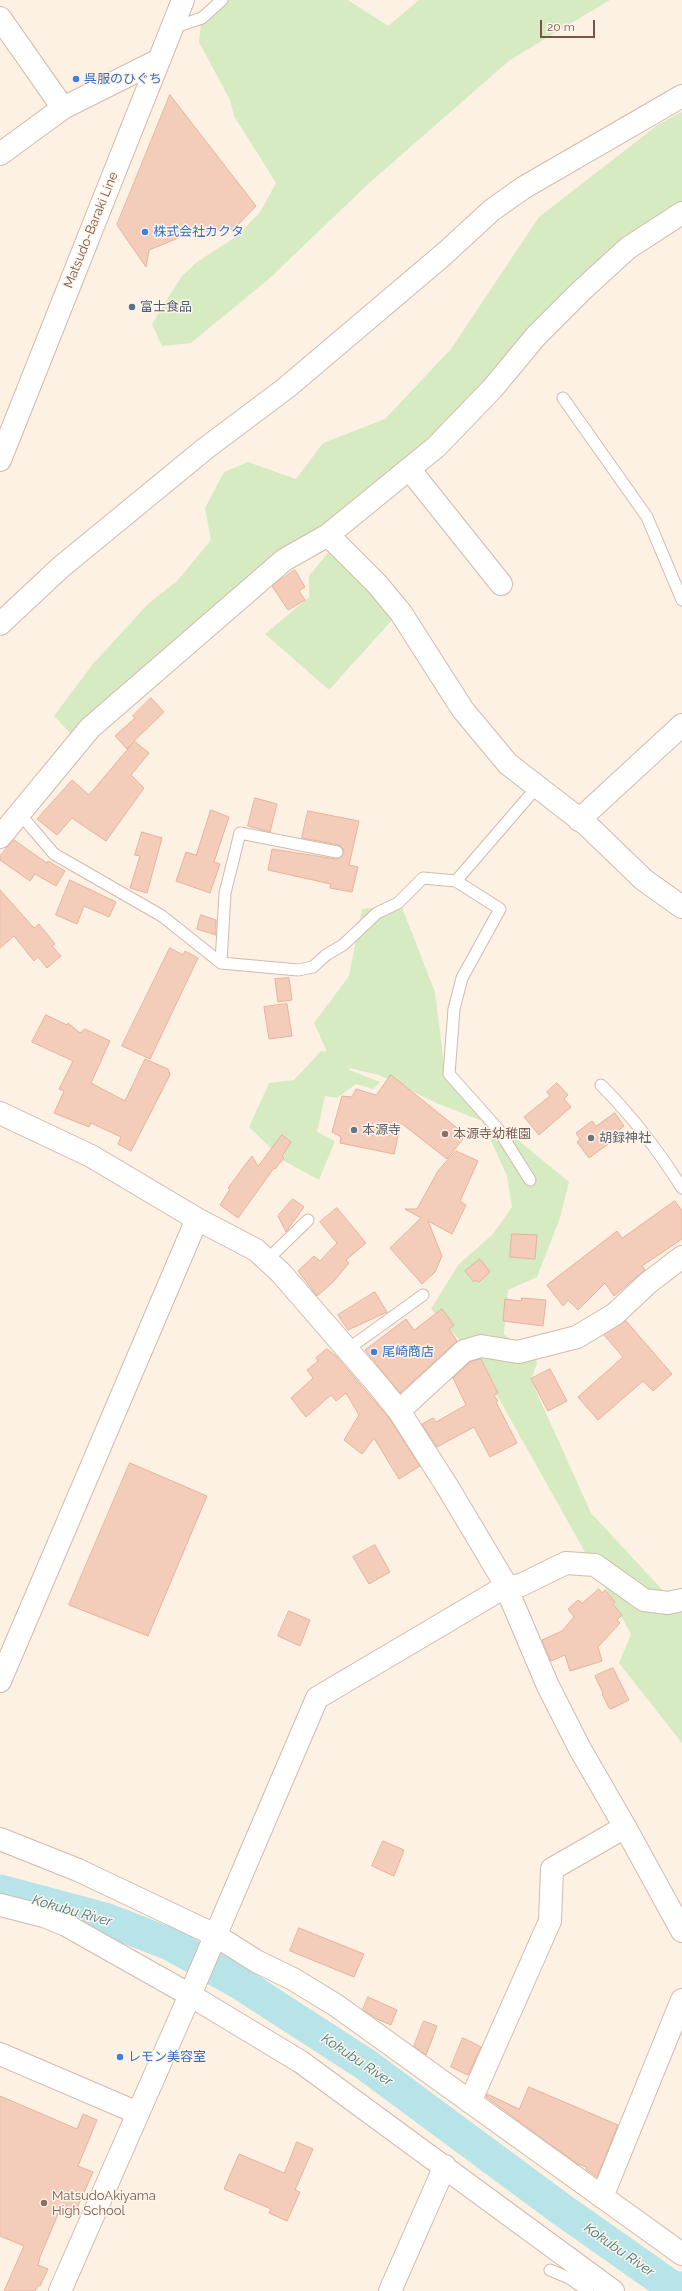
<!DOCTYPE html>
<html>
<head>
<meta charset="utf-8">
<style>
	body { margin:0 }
	#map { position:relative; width:682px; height:2291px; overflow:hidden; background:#fdf1e4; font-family:Raleway,sans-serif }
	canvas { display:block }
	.scale { position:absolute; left:540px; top:20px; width:55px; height:18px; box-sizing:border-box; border:2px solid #775548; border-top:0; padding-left:5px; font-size:12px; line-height:14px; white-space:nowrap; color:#775548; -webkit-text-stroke:3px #fff5eb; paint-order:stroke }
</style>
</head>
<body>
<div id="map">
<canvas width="682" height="2291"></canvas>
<div class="scale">20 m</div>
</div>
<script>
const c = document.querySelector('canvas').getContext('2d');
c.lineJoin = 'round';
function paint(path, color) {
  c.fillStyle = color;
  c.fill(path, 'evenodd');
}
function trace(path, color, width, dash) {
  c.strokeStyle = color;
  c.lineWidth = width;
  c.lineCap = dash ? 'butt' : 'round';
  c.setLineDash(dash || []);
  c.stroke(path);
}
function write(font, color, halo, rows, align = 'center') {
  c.font = font + ' Raleway,"Noto Sans JP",sans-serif';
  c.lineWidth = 3;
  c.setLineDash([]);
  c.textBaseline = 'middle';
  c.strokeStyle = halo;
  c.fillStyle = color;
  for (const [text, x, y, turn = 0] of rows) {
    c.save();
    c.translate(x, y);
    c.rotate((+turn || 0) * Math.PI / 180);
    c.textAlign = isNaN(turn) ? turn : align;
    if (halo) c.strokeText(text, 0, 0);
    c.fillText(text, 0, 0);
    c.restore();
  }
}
const green = new Path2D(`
	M218,0h130l40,26 31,-26h191l-100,60 -143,125 -97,93 -79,65 -29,3 -10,-22 29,-47 16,-15 40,-26 23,-24 16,-29 -42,-67 -4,-16 -31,-58 3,-30z
	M682,112v89l-111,88 -146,157 -354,288 -17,-18 38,-51 56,-61 29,-23 34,-41 -6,-32 19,-36 24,-10 48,17 27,-36 62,-24 66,-70 88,-132 120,-93z
	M331,549l63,69 -65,72 -64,-56 44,-37v-21z
	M401,905l34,87 11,89 123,101 -9,36 -23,59 -29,13 -4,44 14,12 16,7 3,10 -6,17 60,133 91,98v132l-63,-80 12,-29 -137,-244 -37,-53 -26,-28 27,-44 35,-31 19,-27 -5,-31 -25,-55 -46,-18 -57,-28 -30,-7v2l31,12 -7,7 -17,-5 -19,14 -12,-2 -8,36 18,9 -16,39 -35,-19 -35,-34 20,-44 25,-3 27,-29 6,1 -13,-29 35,-47 13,-67z`);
const river = new Path2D(`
	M0,1891l108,29 64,25 66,37 127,82 196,145 111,78 10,1`);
const building = new Path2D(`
	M170,95l86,111 -23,24 -11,-1 -34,5 -39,16 -3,17 -29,-42z
	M295,570l10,17 -6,4 6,9 -17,10 -16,-24z
	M151,698l13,14 -30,29 15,12 -18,22 13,13 -38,53 -34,-23 -15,17 -20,-16 35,-39 17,15 44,-52 -6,6 -12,-13 20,-18 -2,-2z
	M255,798l22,6 -7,28 -22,-6z
	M211,810l18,7 -15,45 6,2 -10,29 -34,-12 10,-29 10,3z
	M308,811l51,10 -10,44 9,2 -6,25 -22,-4 1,-4 -63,-14 4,-21 64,10 6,-3 2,-6 -5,-5 -37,-7z
	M142,832l20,6 -15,55 -17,-5 10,-32 -5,-1z
	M14,840l33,23 1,-2 17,10 -9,15 -21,-12 -5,7 -30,-21v-4z
	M70,880l46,22 -7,15 -25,-11 -7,18 -21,-9z
	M0,890l34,38 5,-4 16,20 -3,2 9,10 -14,12 -9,-11 -4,4 -20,-25 -14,12z
	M201,915l15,5v15l-19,-6z
	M170,948l13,7 2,-4 13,7 -48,101 -28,-13z
	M289,978l3,22 -14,2 -3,-23z
	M287,1004l5,32 -23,3 -5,-32z
	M46,1015l21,10 1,-2 12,10 5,-4 25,12 -19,42 34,18 20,-42 23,10 2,6 -39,76 -13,-7 3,-7 -30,-14 -2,4 -35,-14 10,-22 -5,-2 14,-28 -41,-19z
	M391,1075l75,60 -19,24 -46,-36 -7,31 -54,-11 1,-6 -9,-5 10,-36 10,1 4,-8 20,6z
	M557,1083l11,12 -4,4 7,8 -32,28 -15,-18 26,-21 -3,-4z
	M615,1113l9,13 -5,4 3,4 -33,24 -12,-16 3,-3 -4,-6 16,-12 4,5z
	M282,1135l9,7 -9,14 2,2 -9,11 -1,-1 -36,50 -18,-13 10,-16 -2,-1 24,-32 6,10z
	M456,1151l22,10 -18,40 6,4 -14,29 -24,-13 14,35 -7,16 -13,12 -32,-36 31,-30 -16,-9h12l21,-38z
	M293,1199l11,8 -18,25 -8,-16z
	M675,1201l7,10v28l-40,27 3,4 -31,26 -9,-13 -27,27 -10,-10 -5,6 -16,-21 70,-54 5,7z
	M337,1208l29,35 -20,17 3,3 -16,19 -16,14 -19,-25 16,-15 6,5 17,-18 -17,-21z
	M512,1234l25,1 -2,24 -25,-2z
	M480,1259l10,13 -11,10 -3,-2 -2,2 -9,-11z
	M375,1292l12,20 -39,18 -10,-15z
	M522,1298l24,2 -3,26 -40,-5 2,-22 16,2z
	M442,1309l12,16 -5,4 8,12 -57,52 -35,-43 41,-31 8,11z
	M626,1321l46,53 -19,17 -10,-10 -45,39 -20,-23 45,-40 -19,-22z
	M327,1349l9,7 53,62 31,48 -21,13 -25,-41 -12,16 -18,-14 15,-25 -13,-22 -10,8 -5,-6 -25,22 -15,-19 22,-20 -6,-8 11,-9 -2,-3z
	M481,1359l17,34 -4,2 4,6 -2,1 21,41 -27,14 -16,-30 -37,20 -15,-23 11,-6 3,4 30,-17 -13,-27 17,-16z
	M550,1369l17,32 -19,10 -17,-32z
	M130,1463l77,33 -59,140 -79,-31z
	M375,1545l15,27 -21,12 -16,-27z
	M599,1589l3,4 3,-3 10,12 -2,2 9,11 -5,5 3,3 -22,24 4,14 -32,10 -5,-16 -14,6 -9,-21 20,-9 12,-14 -6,-8 10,-9 4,3z
	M289,1611l21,9 -10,26 -22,-10z
	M613,1668l16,32 -18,9 -2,-1 -7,-14 1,-1 -8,-17z
	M383,1841l21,9 -10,26 -22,-10z
	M299,1928l65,26 -10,23 -64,-26z
	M368,1997l29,13 -6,15 -14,-6 -14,-9z
	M424,2021l13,5 -11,29 -12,-9z
	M463,2038l18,9 -13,28 -17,-8z
	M529,2087l89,38 -21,52 -11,-8v-2l-10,-4 -90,-66 1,-3 32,15z
	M0,2096l77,33 6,-15 14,6 -19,46 15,6 -19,43 -13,-8 -21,50 -2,8 10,4 -8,17 -2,-1 -3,6h-31l20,-45 -24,-10z
	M297,2142l16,7 -18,41 5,2 -13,29 -18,-8 2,-4 -47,-20 15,-35 45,19z`);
const lane = new Path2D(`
	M172,28l30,-10 20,-18
	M563,398l84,119 35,83
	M20,814l34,40 108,62 59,47 77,7 15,-3 13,-12 17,-10 34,-32 21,-10 25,-25 33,3
	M221,963l4,-70 15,-60 97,19
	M601,1085c32,32 57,65 81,103
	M530,1180l-32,-51 -49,-55 5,-65 8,-31 38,-69 -44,-28 81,-94
	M268,1259l40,-39
	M348,1349l75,-54
	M550,2270l19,8 19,13`);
const street = new Path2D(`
	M0,18l63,90
	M0,154l63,-46 96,-48
	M410,470l91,114
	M328,535l49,49 24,29 62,97 45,54 79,61 57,55 38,27
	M0,624l61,-57 145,-119 80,-60 157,-133 49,-45 31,-22 159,-92
	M579,820l103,-95
	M0,837l90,-109 194,-168 44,-25 108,-88 56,-58 44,-53 45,-45 47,-43 54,-35
	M0,1113l91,43 106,63 59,31 25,23 97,112 21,26 48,75 56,94 45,106 32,63 45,78 57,104
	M399,1411l65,-60 17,-5 37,6 59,-15 38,-23 33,-31 34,-26
	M0,1681l197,-462
	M0,1839l78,31 137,65 41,26 37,18 44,27 345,248
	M0,1905l44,11 22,9 124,70 111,67 312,229
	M0,2054l138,59
	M470,2102l80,-181 2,-52 73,-42
	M602,2197l80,-197
	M60,2291l130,-296 127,-297 181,-107 8,-4 15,-2 45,-22 29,2 49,35 24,3 14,-3
	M390,2291l55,-125`);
const secondary = new Path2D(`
	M0,460l183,-460`);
const markers = [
	[76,79,4,"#3f7fe0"],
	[145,232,4,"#3f7fe0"],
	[132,307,4,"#5c6f8a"],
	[354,1130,4,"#6b7280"],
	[445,1134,4,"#8d6e63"],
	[591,1138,4,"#6b7280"],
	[374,1352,4,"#3f7fe0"],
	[120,2057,4,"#3f7fe0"],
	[44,2203,4,"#8d6e63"]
];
const shopNames = [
	["呉服のひぐち",84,79],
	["株式会社カクタ",153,232],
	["尾崎商店",382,1352],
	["レモン美容室",128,2057]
];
const streetNames = [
	["Matsudo-Baraki Line",91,230,-68]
];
const serviceNames = [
	["富士食品",140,307]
];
const worshipNames = [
	["本源寺",362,1130],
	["胡録神社",599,1138]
];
const educationNames = [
	["本源寺幼稚園",453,1134],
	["MatsudoAkiyama",52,2196],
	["High School",52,2211]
];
const waterNames = [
	["Kokubu River",72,1911,16],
	["Kokubu River",357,2060,34],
	["Kokubu River",619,2250,35]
];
paint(green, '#d6ebc2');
trace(river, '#b7e4e8', 33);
paint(building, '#f4ccba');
trace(building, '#e7b19a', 1);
trace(lane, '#d1baac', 13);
trace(street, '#d1baac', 24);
trace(secondary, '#d4b9aa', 24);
trace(lane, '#fff', 11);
trace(street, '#fff', 22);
trace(secondary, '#fff', 22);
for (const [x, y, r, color] of markers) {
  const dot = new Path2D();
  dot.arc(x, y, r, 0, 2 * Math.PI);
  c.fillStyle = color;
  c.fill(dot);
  trace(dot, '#fff5eb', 1.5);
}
write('13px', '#366cbe', '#fff5eb', shopNames, 'left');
write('13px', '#775548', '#fff5eb', streetNames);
write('13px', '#4e5e75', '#fff5eb', serviceNames, 'left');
write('13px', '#5b616d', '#fff5eb', worshipNames, 'left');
write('13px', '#785e54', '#fff5eb', educationNames, 'left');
write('italic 14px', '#3b777d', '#fff5eb', waterNames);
</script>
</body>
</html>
